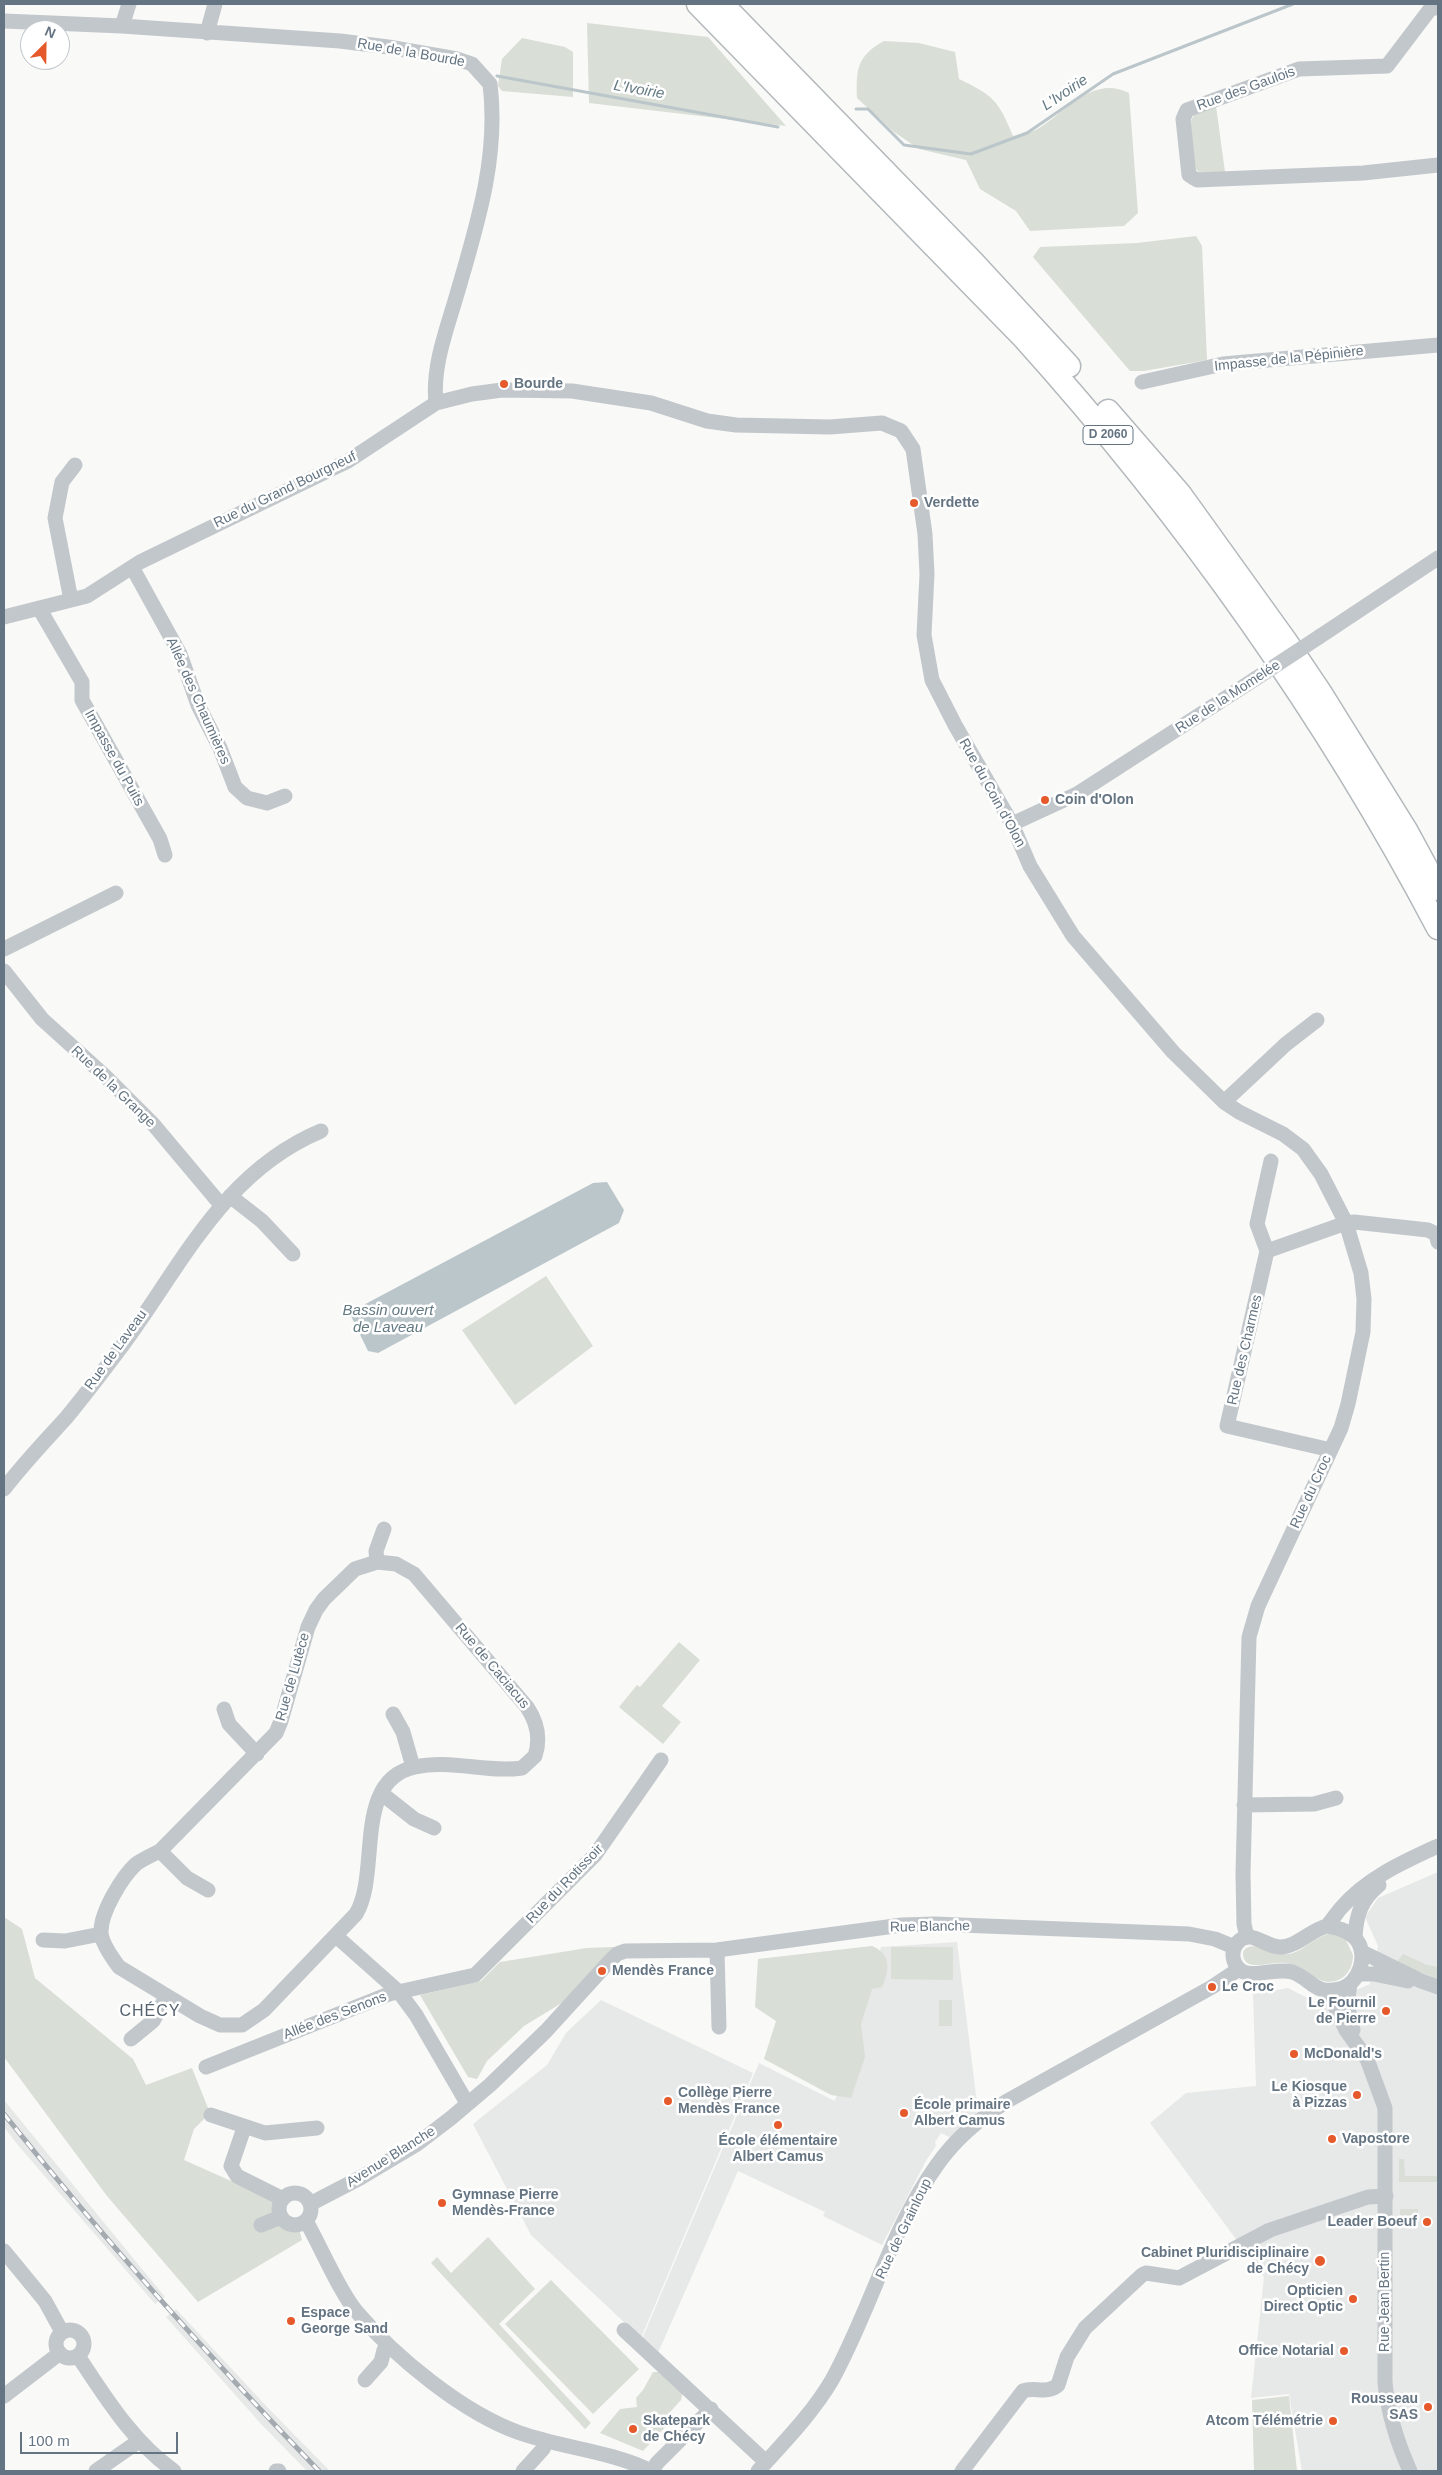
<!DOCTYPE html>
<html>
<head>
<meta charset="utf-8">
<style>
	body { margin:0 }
	#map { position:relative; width:1442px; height:2475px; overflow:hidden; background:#f9f9f7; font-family:Arial,sans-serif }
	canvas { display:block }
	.frame { position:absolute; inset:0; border:5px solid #647482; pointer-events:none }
	.north { position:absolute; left:20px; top:20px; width:50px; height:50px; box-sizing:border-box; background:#fff; border:1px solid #c1c7cd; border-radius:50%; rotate:23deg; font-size:14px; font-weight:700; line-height:20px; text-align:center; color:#647482 }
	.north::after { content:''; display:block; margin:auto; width:18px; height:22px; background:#e5592b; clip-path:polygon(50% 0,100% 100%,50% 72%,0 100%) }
	.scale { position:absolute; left:20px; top:2432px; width:158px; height:22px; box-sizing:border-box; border:2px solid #647482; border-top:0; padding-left:6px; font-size:15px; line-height:18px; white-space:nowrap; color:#647482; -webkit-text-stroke:4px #fff; paint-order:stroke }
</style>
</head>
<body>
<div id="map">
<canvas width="1442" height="2475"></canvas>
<div class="frame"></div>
<div class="north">N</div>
<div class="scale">100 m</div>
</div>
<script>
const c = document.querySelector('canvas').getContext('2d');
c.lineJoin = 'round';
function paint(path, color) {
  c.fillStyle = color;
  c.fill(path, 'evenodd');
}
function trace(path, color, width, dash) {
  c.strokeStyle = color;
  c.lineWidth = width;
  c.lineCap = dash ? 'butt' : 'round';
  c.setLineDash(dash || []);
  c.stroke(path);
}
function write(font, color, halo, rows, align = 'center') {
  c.font = font + ' Arial,sans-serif';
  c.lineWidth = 5;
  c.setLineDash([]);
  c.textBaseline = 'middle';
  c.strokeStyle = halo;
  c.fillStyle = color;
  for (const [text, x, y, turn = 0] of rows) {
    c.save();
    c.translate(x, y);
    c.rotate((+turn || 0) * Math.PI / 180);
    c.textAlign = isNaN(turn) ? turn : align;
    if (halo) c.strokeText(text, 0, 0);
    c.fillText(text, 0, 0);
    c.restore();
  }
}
const built = new Path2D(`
	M1438,1872v599h-136l-13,-77 -38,4 13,-121 -114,-154 36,-30 70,-7 -3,-92 35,-6 33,17 49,-21 8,-38 -13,-29 13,-19z
	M957,1942l21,169 -27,27 -10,-5 -6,9 1,4 -9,13 -45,86 -59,-29 2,-4 -87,-41 -80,182 -16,-14 117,-276 76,38 46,-154z
	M601,2000l152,73 -112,265 -110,-103 -58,-111 74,-59 19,-32z
	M4,2100l97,119 64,78 -10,7 -138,-160 -13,-17z
	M176,2309l95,102 59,60h-23l-46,-47 -95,-107z`);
const green = new Path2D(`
	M587,23l121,14 78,89 -197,-23z
	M522,38l43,9 8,5v45l-71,-6 -4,-5 4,-27z
	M884,41l35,2 36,9 4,27c35,17 39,21 54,57 8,-2 19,-3 26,-8 28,-17 54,-53 90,-35l9,120 -14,13 -94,5 -14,-20 -36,-22 -14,-29 -47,-11 -25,-17 -37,-34c-1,-29 0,-42 27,-57z
	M1216,106l9,66 -25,1 -4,-4 -6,-45c3,-13 14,-14 26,-18z
	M1196,236l6,10 5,114 -63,11h-14l-97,-114 7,-10 97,-4z
	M546,1276l47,70 -78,59 -53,-75z
	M679,1642l21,18 -38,46 19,16 -18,22 -44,-37 18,-22 3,2z
	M4,1917l18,12 13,49 98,81 13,26 46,-17 18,45 -16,16 -10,31 92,41 -1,11 4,12 12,5h8l3,11 -104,62 -91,-106 -103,-139z
	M1335,1933l10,5 8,17c0,9 -3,17 -11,23 -21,13 -35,-11 -56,-15 -16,-2 -44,11 -43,-11 8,-15 32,4 46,2 17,-3 24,-19 46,-21z
	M872,1946c19,8 18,23 10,41l-10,2 -11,35 4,33 -14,41 -20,-3 -67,-36 12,-38 -21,-14 3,-48z
	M615,1947l-45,51 -46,28 -37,35 -10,18 -9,-2 -48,-82 61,-14 19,-19 87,-14z
	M891,1947h62v33l-62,-1z
	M1403,1954l24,11 11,2v12l-42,-16z
	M939,2000h13v26h-13z
	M1399,2159h5l1,17h33v6h-39z
	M1400,2209h18v18h-17v-3h5v-9h-6z
	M488,2237l47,52 -36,35 92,99 -6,6 -154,-166 6,-6 14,16z
	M551,2280l88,89 -46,45 -88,-90z
	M653,2372h9l21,19 -2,9 -19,21 5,4 -24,26 -43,-18 20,-24 17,-2 -1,-9 7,-8z
	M1289,2396l8,75h-43l-2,-71z`);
const water = new Path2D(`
	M607,1182l17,28 -5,13 -241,130 -10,-2 -17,-35 5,-7 237,-126z`);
const stream = new Path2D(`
	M497,76l281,51
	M856,109h12l36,36 67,9 56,-21 86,-59 180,-70`);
const minor = new Path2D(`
	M1438,8h-7l-44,58 -88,3 -112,41 -4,9 6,56 8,5 166,-7 75,-8
	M4,21l118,5 218,15 48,6 69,12 15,5 18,20c9,73 -13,141 -33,210 -10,35 -25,72 -21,109
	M122,26l7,-22
	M207,33l8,-29
	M1142,382l81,-18 215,-19
	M132,567l48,87 18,51 22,43 15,39 12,11 20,5 18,-7
	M71,600l-16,-82 7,-36 13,-17
	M39,608l43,74v18l78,139 5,16
	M4,617l83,-21 53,-34 208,-101 88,-58 36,-9 30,-4 70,1 79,12 56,18 29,4 94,2 52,-4 19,8 12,18 12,85 2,40 -3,61 8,45 23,45 57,99 18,42 43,70 100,116 51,50 15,10 44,22 20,15 18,25 25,49 15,50 3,26 -1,33 -15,72 -7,24 -83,178 -9,31 -6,237 1,50 3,13
	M1319,637l119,-79
	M1012,824l65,-30 178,-115
	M4,949l112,-56
	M4,971l38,48 63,57 48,48 68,81
	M1224,1102l62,-58 31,-24
	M230,1196l32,25 31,33
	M1267,1251l-10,-27 14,-63
	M1331,1450l-104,-24 40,-175 79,-28 8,-1 74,8 8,4 2,8
	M4,1489c19,-25 41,-48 62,-71 19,-23 38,-48 56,-72 60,-81 101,-174 199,-215
	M377,1562l19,2 18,10 113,133c10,15 14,31 8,49l-13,12c-36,5 -71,-9 -107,-1 -63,13 -34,106 -59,147l-92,96 -22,15h-22l-20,-9 -81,-49c-6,-8 -17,-24 -18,-34 -1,-20 21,-56 35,-69 7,-5 16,-9 24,-13l116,-118 5,-12 27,-94 8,-17 8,-11 31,-30z
	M377,1562l-1,-11 8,-22
	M224,1709l5,15 28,30
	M393,1714l10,18 10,35
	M381,1793l33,26 20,9
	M1244,1805l70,-1 22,-6
	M160,1851l27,27 21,12
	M1327,1926c10,2 20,4 27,11 16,15 6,48 -15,52 -25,6 -27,-10 -47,-17 -19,-6 -50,13 -58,-11 -2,-6 -1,-13 3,-18 13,-15 27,3 42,4 17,1 31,-17 48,-21z
	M1327,1926c5,-6 9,-12 14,-18 26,-30 62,-46 97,-62
	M336,1936l63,56 17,23 51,88
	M1355,1938c1,-23 6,-38 24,-53
	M43,1940l22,1 36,-7
	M717,1950l2,77
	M1362,1952l59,29 17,6
	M1358,1974h16l34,7
	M1350,1984l-3,20 6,26
	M1328,1991l18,39 21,29 18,49v274c3,33 12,60 25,89
	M131,2039l22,-18 13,-24
	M206,2067l183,-73 86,-19 120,-120 66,-95
	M211,2115l54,18 52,-5
	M244,2128l-13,38 6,10 46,23
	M279 2209a16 16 0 1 1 32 0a16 16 0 1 1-32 0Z
	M310,2204l50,-26 57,-34 34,-26 39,-33 56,-54 62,-68 9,-9 8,-3 92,-1 185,-25 33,-1 254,10 26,5 19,8
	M306,2221c15,26 32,68 50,90 39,46 107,102 164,122 43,15 90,18 131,38
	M261,2225l20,-8
	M4,2251l41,50 17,31
	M56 2344a14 14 0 1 1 28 0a14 14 0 1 1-28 0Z
	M624,2330l142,132
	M78,2356c28,42 54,85 96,115
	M365,2380l16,-18 3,-12
	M4,2396l56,-43
	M96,2471l43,-30
	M276,2471h3
	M523,2471l20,-22 3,-7
	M652,2471l5,-8 54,-54
	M758,2471c26,-29 54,-57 74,-91 38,-69 59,-151 105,-215 19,-27 44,-48 72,-65l203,-113 27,-18
	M962,2471l61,-80c12,-5 23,4 35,-6l9,-28 18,-29 57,-53 4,-2 33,5 91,-48 98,-33 18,-1`);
const highway = new Path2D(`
	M698,4l324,332c162,180 303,378 416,592
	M722,4l250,257 97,105
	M1108,411l72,83 105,146 37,55 84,135 32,59`);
const rail = new Path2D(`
	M4,2114c99,124 205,243 315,357`);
const minorBridge = new Path2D(`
	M1255,679l64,-42`);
const markers = [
	[504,384,5,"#e5592b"],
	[914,503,5,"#e5592b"],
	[1045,800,5,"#e5592b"],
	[602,1971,5,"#e5592b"],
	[1212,1987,5,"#e5592b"],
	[1386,2011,5,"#e5592b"],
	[1294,2054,5,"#e5592b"],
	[1357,2095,5,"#e5592b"],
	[668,2101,5,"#e5592b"],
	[904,2113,5,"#e5592b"],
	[778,2125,5,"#e5592b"],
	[1332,2139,5,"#e5592b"],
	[442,2203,5,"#e5592b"],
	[1427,2222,5,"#e5592b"],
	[1320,2261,6,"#e5592b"],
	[1353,2299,5,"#e5592b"],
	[291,2321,5,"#e5592b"],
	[1344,2351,5,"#e5592b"],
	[1428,2407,5,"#e5592b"],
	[1333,2421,5,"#e5592b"],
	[633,2429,5,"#e5592b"]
];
const shields = [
	[1108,435,50]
];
const shieldNames = [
	["D 2060",1108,435]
];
const streetNames = [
	["Rue de la Bourde",411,53,10],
	["Rue des Gaulois",1246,89,-20],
	["Impasse de la Pépinière",1289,359,-6],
	["Rue du Grand Bourgneuf",285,490,-26],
	["Rue de la Momelée",1228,697,-33],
	["Allée des Chaumières",198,701,66],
	["Impasse du Puits",114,758,61],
	["Rue du Coin d'Olon",992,793,61],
	["Rue de la Grange",113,1087,44],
	["Rue de Laveau",116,1350,-54],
	["Rue des Charmes",1245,1350,-77],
	["Rue du Croc",1311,1492,-65],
	["Rue de Caciacus",492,1666,50],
	["Rue de Lutèce",293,1677,-74],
	["Rue du Rotissoir",565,1884,-46],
	["Rue Blanche",930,1927,-1],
	["Allée des Senons",335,2016,-21],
	["Avenue Blanche",391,2157,-32],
	["Rue de Grainloup",904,2229,-64],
	["Rue Jean Bertin",1385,2302,-90]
];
const poiNames = [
	["Bourde",514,384],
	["Verdette",924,503],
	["Coin d'Olon",1055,800],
	["Mendès France",612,1971],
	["Le Croc",1222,1987],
	["Le Fournil",1376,2003,"right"],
	["de Pierre",1376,2019,"right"],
	["McDonald's",1304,2054],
	["Le Kiosque",1347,2087,"right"],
	["à Pizzas",1347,2103,"right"],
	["Collège Pierre",678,2093],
	["Mendès France",678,2109],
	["École primaire",914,2105],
	["Albert Camus",914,2121],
	["Vapostore",1342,2139],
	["École élémentaire",778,2141,"center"],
	["Albert Camus",778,2157,"center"],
	["Gymnase Pierre",452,2195],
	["Mendès-France",452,2211],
	["Leader Boeuf",1417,2222,"right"],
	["Cabinet Pluridisciplinaire",1309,2253,"right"],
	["de Chécy",1309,2269,"right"],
	["Opticien",1343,2291,"right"],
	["Direct Optic",1343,2307,"right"],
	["Espace",301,2313],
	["George Sand",301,2329],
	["Office Notarial",1334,2351,"right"],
	["Rousseau",1418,2399,"right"],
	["SAS",1418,2415,"right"],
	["Skatepark",643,2421],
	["de Chécy",643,2437],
	["Atcom Télémétrie",1323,2421,"right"]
];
const waterNames = [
	["L'Ivoirie",639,90,10],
	["L'Ivoirie",1065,93,-34],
	["Bassin ouvert",388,1311],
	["de Laveau",388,1328]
];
const quarterNames = [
	["CHÉCY",150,2012]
];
paint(built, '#e7e8e8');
paint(green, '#d9ded6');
paint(water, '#bbc6cb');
trace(stream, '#bbc6cb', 3);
trace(highway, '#b3b8bc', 25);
trace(minor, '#c2c7cb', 15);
trace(highway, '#fff', 22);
trace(rail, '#a3aab0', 5);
trace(rail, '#fff', 3, [9]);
trace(minorBridge, '#c2c7cb', 15);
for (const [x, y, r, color] of markers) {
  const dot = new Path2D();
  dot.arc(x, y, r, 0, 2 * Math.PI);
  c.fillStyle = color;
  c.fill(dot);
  trace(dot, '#fff', 2);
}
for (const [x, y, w] of shields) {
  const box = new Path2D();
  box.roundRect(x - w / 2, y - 9.5, w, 19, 4);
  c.fillStyle = '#fff';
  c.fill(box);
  trace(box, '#647482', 1);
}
write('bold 12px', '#647482', null, shieldNames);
write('14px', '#647482', '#fff', streetNames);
write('bold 14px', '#647482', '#fff', poiNames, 'left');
write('italic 15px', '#647a83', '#fff', waterNames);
c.letterSpacing = '1px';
write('16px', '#56626d', '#fff', quarterNames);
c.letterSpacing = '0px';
</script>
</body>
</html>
